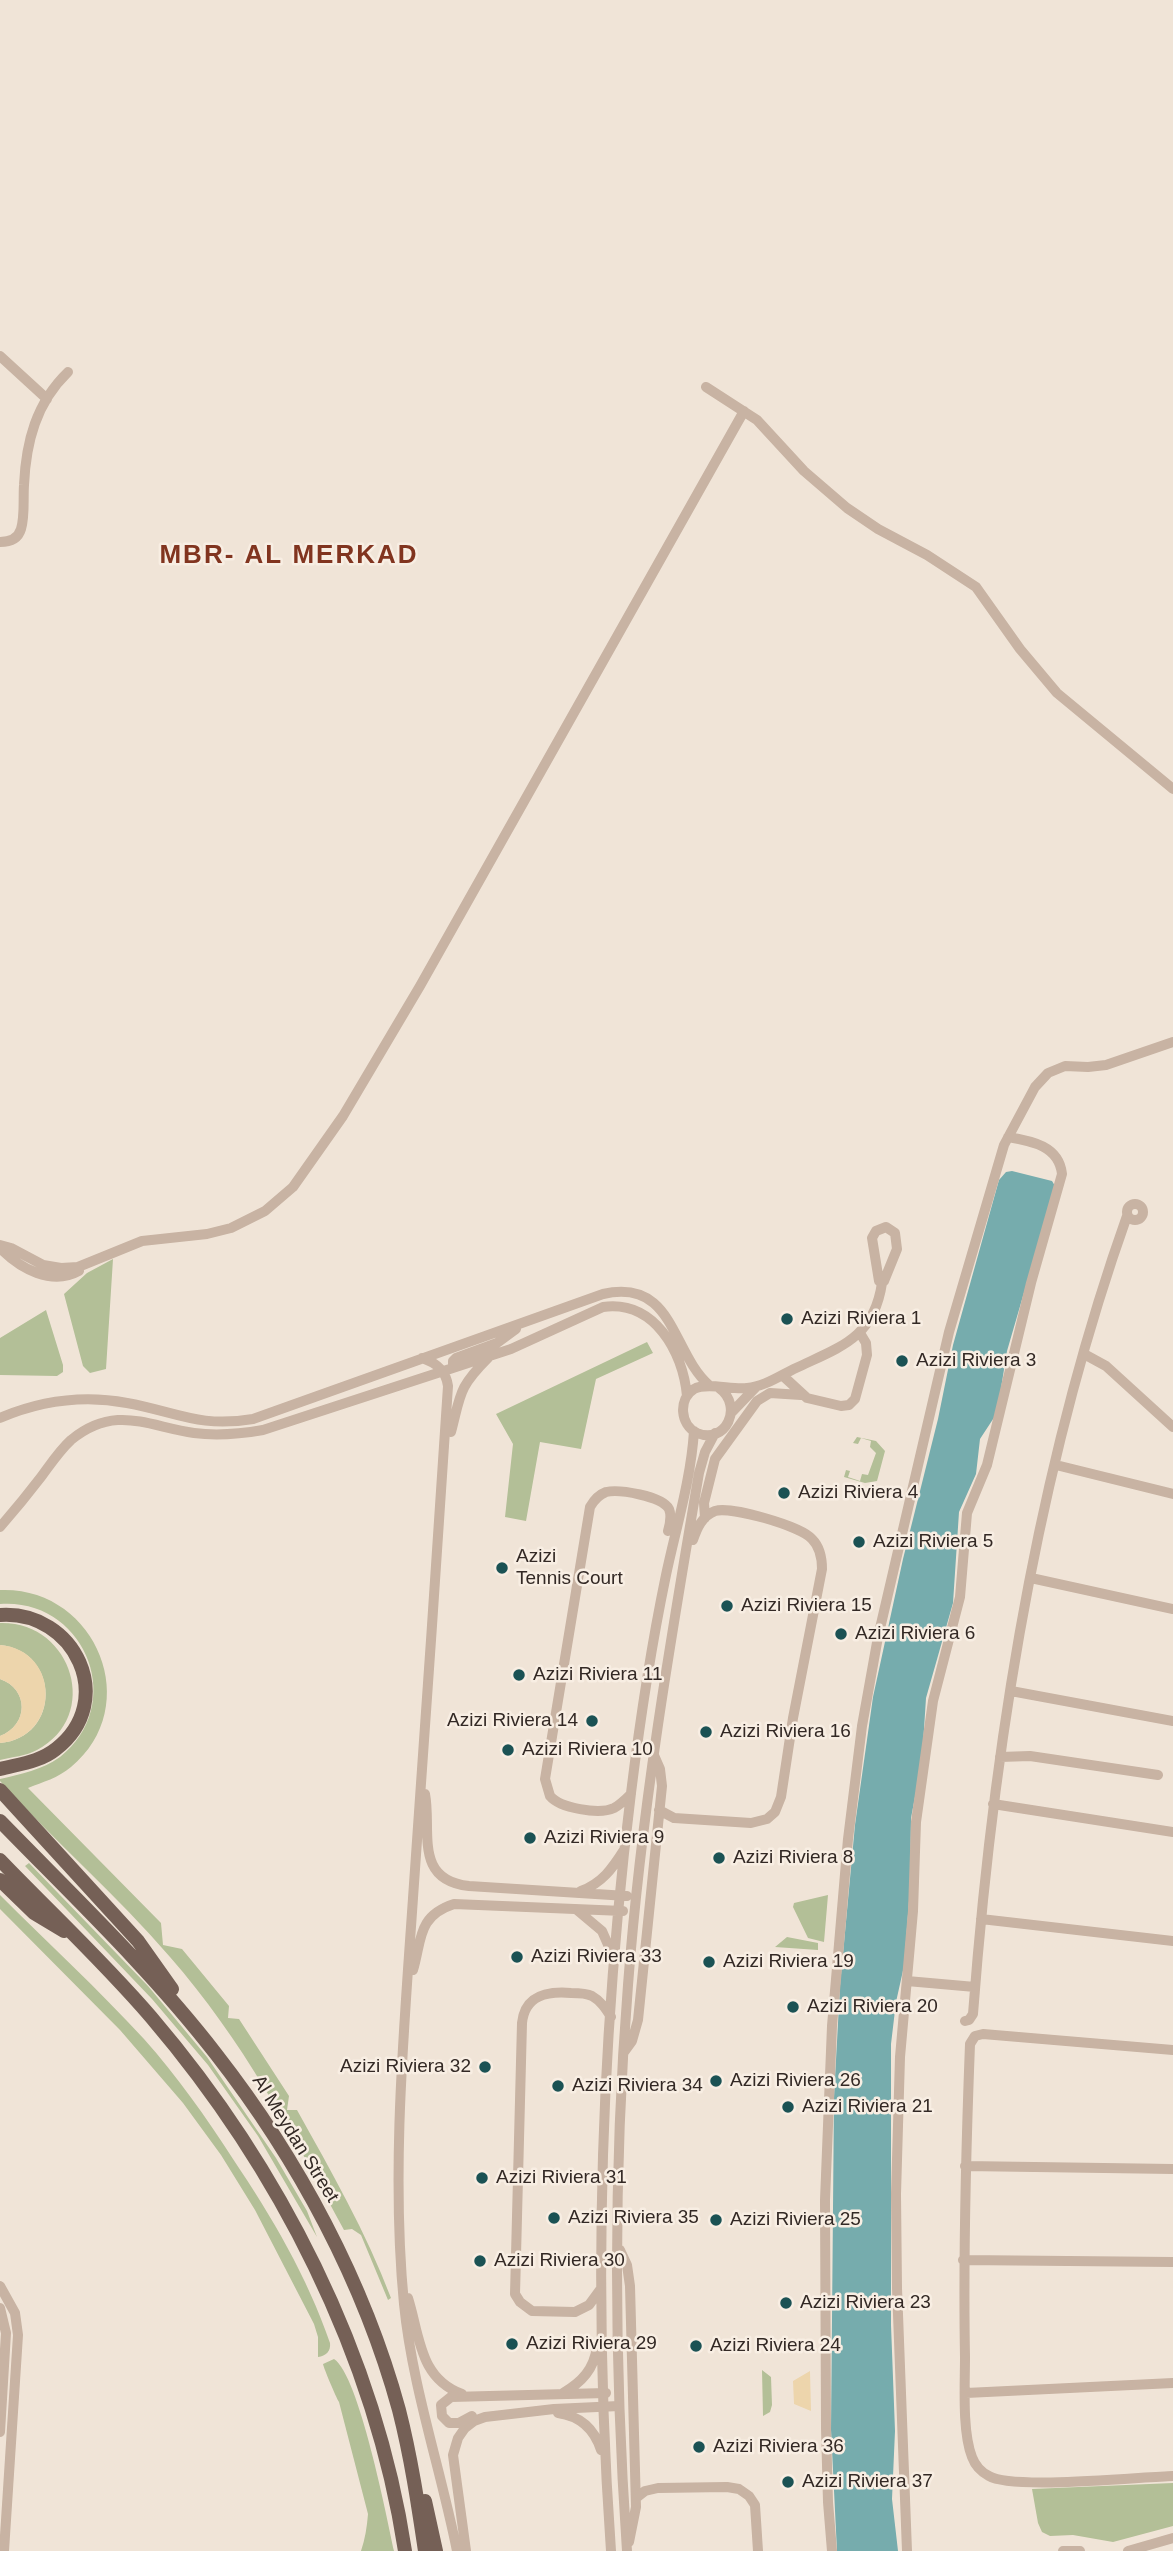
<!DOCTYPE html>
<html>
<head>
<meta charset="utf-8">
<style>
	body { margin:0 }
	canvas { display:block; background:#f0e4d7 }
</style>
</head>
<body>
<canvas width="1173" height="2551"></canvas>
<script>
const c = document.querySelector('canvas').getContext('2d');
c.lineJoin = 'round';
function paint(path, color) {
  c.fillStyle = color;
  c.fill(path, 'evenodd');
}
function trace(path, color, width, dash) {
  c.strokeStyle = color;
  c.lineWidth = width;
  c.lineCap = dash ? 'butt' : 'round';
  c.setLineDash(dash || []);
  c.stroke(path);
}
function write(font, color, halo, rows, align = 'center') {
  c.font = font + ' Arial,sans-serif';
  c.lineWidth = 5;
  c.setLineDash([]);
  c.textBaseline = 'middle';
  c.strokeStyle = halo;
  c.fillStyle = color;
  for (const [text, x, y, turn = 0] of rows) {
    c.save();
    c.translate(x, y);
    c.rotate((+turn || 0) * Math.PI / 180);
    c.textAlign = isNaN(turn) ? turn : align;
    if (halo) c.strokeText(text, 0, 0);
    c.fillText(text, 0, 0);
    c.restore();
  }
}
const green = new Path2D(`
	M113,1259l-7,110 -16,4 -7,-7 -19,-72 23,-21z
	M46,1310l17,55v7l-6,4 -57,-1v-37z
	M647,1342l6,11 -57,26 -15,70 -41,-7 -14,79 -21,-4 8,-73 -17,-30z
	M857,1437l19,4 9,10 -8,30 -12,2 -21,-6 2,-7 4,1 -2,6 12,4 2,-7 6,1 8,-22 -6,-6 1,-6 -10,-3 -3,6 -5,-1z
	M0,1590c95,-4 146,115 71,177 -13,11 -28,15 -43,21l133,135 2,22 19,4 47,57 -1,12 11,1 50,77 -2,14h10c34,61 69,122 94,188l-3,2 -27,-65 -9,-6 -8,1c-51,-95 -102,-191 -174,-273 -53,-62 -115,-115 -170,-176v-2c21,-5 42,-9 60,-22 68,-53 25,-159 -60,-153z
	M0,1623c72,-2 102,93 37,127 -11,6 -25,7 -37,10v-17c61,-5 61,-92 0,-98z
	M0,1679c29,10 29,46 0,57z
	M29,1863l119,123 59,71 69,101 31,53 10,26 -59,-101 -50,-71 -56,-66 -127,-133z
	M0,1895c48,48 98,94 144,144 33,37 62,78 89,120 39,58 74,117 97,184 1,8 -4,13 -12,14v-20l-4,-13 -59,-114 -34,-55 -38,-52 -63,-73 -120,-121z
	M828,1895l-4,47 -16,-4 -15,-31 1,-4z
	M787,1937l31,6v7l-43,-3z
	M334,2359c25,16 53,159 60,192h-33c4,-12 6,-24 7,-37l-29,-112c-3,-5 -15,-33 -16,-38z
	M762,2370l9,7 1,28 -2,7 -7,4z
	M1173,2483v43l-60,16 -40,-7 -23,1 -8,-4 -4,-9 -6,-34z`);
const sand = new Path2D(`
	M0,1645c61,5 61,93 0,98v-7c29,-11 29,-47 0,-57z
	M810,2371l1,40 -17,-7 -1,-23z`);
const water = new Path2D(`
	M1012,1171l40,10 3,5 -48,165 -10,62 -17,26 -4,35 -17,38 -6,91 -27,95 -4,62 -11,58 -1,70 -6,78 -8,36 -5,42v281l4,106 -3,68 6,52h-61l-6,-121 3,-333 6,-111 15,-161 18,-128 30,-138 35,-140 15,-74 46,-165 7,-8z`);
const minor = new Path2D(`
	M0,356l47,43
	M706,387l51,33 47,51 43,37 31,21 49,26 49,32 44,62 37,44 116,96
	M0,542c10,0 18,-3 21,-13 4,-13 2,-30 3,-44 2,-43 12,-82 44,-113
	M1127 1212a8 8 0 1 1 16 0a8 8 0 1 1-16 0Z
	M886,1227l9,6 2,16 -13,32 -2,2 -3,-2 -7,-43 4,-7z
	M0,1245l11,3 32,17 18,3 17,-1 64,-26 65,-7 24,-6 34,-17 28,-24 50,-71 77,-130 324,-575
	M0,1248c20,21 52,38 79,23
	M1084,1354l22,12 67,61
	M422,1358c15,5 24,13 26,28 -11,171 -23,341 -35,512 -9,132 -22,273 -9,406 8,82 37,166 53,247
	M453,1368v-7l3,-3 41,-15 19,-14
	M782,1375l25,23 34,8 8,-1 6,-6 12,-44 -1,-12 -6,-10
	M719,1388c25,18 7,57 -22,45 -17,-8 -19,-34 -3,-44 12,-7 38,1 53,-1 17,-1 34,-13 49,-20 44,-21 78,-30 86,-85
	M731,1413l25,-26
	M0,1418c40,-17 84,-23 127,-15 50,9 72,25 126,16l350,-125c72,-16 68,59 107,92
	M451,1432c10,-38 7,-44 37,-74
	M1056,1465l117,29
	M705,1518l-1,-15 11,-44 42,-58 13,-8 31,2
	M0,1527c14,-16 28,-33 41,-50 9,-12 18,-26 30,-37 44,-36 76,-14 123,-7 23,3 46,1 69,-3l248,-81 92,-42c51,-7 80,44 84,89
	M1031,1578l142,31
	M1011,1691l162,30
	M1000,1757l30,-1 128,19
	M425,1794c7,36 -12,86 44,92l158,10
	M631,1794c-5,5 -11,11 -17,14 -15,7 -54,0 -64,-12l-5,-17 45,-272c4,-7 8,-12 16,-15 13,-3 56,4 63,17 3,7 1,15 -1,22
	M993,1804l180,28
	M659,1810l15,8 77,5 16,-4 8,-7 6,-15 12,-79 29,-149c0,-11 -2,-22 -10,-30 -11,-13 -81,-33 -97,-28 -13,5 -18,17 -22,29
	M581,1891c21,-8 31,-22 43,-41
	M577,1910l25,21 11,25
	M981,1919l192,22
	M413,1970c9,-30 4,-54 41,-66l169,7
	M907,1981l68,6
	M965,2021l4,-1 4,-6c20,-266 64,-545 154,-798
	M1173,2050l-190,-16 -8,2 -5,8c-4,104 -7,208 -5,313 0,27 -3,75 7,100 3,8 9,15 17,19 23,14 150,1 184,0
	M624,2052l8,-11 6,-21 24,-234 -2,-17 -7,-16
	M965,2166l208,3
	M620,2250l7,15 3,21 6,221 -7,35
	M963,2260l210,2
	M0,2286l15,27 3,22 -14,216
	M600,2290l-11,15 -14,7 -43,-1 -12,-9 -5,-8 7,-271c3,-28 25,-32 49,-30 7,0 15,0 21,3 9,5 14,13 19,21
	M408,2298c12,38 11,80 54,96
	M0,2308l6,25 -6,99
	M563,2393c19,-11 31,-24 34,-46
	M966,2393l207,-10
	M558,2413c22,3 36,15 43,37
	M472,2416l-13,7h-10l-7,-7 -1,-11 10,-8 155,-4
	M636,2498l9,-7 13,-3 69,-1 12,2 10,7 6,9 3,46
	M466,2551l-13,-96 5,-17 7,-10 9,-7 11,-4 69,-8 65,-3
	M611,2551c-18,-252 -11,-507 20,-758 9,-73 20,-146 35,-218 10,-47 25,-96 28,-144
	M627,2551c-13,-188 -14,-378 1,-566 13,-172 42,-342 71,-512l6,-21 10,-19
	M832,2551l-4,-49 -2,-74 -1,-228 7,-174 16,-187 14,-113 16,-89 71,-305 55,-187 31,-58 13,-14 17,-7 23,1 18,-2 67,-23
	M907,2551l-10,-263 -1,-94 4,-137 13,-146 3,-89 17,-121 27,-104 7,-84 20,-48 44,-182 31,-109c-3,-28 -30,-33 -54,-37
	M1063,2551h17
	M1128,2551l45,-13`);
const major = new Path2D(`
	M0,1615c75,-5 118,86 56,134 -16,13 -37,15 -56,20
	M0,1790l138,151 34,48
	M0,1821c74,76 151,149 216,233 82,105 148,228 183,356 12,47 19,94 26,141
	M0,1860c50,52 103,101 151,157 128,150 224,337 254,534
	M0,1880l34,33 30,18
	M425,2501l11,50`);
const markers = [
	[787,1319,7,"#1b5254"],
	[902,1361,7,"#1b5254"],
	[784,1493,7,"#1b5254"],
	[859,1542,7,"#1b5254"],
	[502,1568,7,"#1b5254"],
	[727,1606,7,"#1b5254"],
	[841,1634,7,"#1b5254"],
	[519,1675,7,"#1b5254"],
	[592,1721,7,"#1b5254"],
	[706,1732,7,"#1b5254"],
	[508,1750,7,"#1b5254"],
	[530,1838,7,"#1b5254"],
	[719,1858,7,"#1b5254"],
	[517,1957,7,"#1b5254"],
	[709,1962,7,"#1b5254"],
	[793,2007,7,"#1b5254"],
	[485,2067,7,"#1b5254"],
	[716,2081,7,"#1b5254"],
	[558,2086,7,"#1b5254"],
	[788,2107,7,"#1b5254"],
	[482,2178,7,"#1b5254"],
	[554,2218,7,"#1b5254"],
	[716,2220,7,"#1b5254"],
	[480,2261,7,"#1b5254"],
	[786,2303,7,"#1b5254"],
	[512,2344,7,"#1b5254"],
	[696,2346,7,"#1b5254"],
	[699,2447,7,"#1b5254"],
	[788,2482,7,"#1b5254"]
];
const poiNames = [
	["Azizi Riviera 1",801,1319],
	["Azizi Riviera 3",916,1361],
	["Azizi Riviera 4",798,1493],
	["Azizi Riviera 5",873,1542],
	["Azizi",516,1557],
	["Tennis Court",516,1579],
	["Azizi Riviera 15",741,1606],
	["Azizi Riviera 6",855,1634],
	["Azizi Riviera 11",533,1675],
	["Azizi Riviera 14",578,1721,"right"],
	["Azizi Riviera 16",720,1732],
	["Azizi Riviera 10",522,1750],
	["Azizi Riviera 9",544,1838],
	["Azizi Riviera 8",733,1858],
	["Azizi Riviera 33",531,1957],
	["Azizi Riviera 19",723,1962],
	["Azizi Riviera 20",807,2007],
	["Azizi Riviera 32",471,2067,"right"],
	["Azizi Riviera 26",730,2081],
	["Azizi Riviera 34",572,2086],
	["Azizi Riviera 21",802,2107],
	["Azizi Riviera 31",496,2178],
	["Azizi Riviera 35",568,2218],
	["Azizi Riviera 25",730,2220],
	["Azizi Riviera 30",494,2261],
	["Azizi Riviera 23",800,2303],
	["Azizi Riviera 29",526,2344],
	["Azizi Riviera 24",710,2346],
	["Azizi Riviera 36",713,2447],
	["Azizi Riviera 37",802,2482]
];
const streetNames = [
	["Al Meydan Street",295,2139,58]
];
const districtNames = [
	["MBR- AL MERKAD",289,556]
];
paint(green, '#b3bf97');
paint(sand, '#edd5ac');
paint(water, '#76acad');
trace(minor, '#c8b3a3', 10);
trace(major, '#756056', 14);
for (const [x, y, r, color] of markers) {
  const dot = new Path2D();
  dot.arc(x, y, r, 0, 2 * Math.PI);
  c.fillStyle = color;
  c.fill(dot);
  trace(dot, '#f8eee3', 2.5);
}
write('19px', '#332925', '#f8eee3', poiNames, 'left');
write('19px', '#332925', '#f8eee3', streetNames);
c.letterSpacing = '2px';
write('bold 26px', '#81341f', '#f8eee3', districtNames);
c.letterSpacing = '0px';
</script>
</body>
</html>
